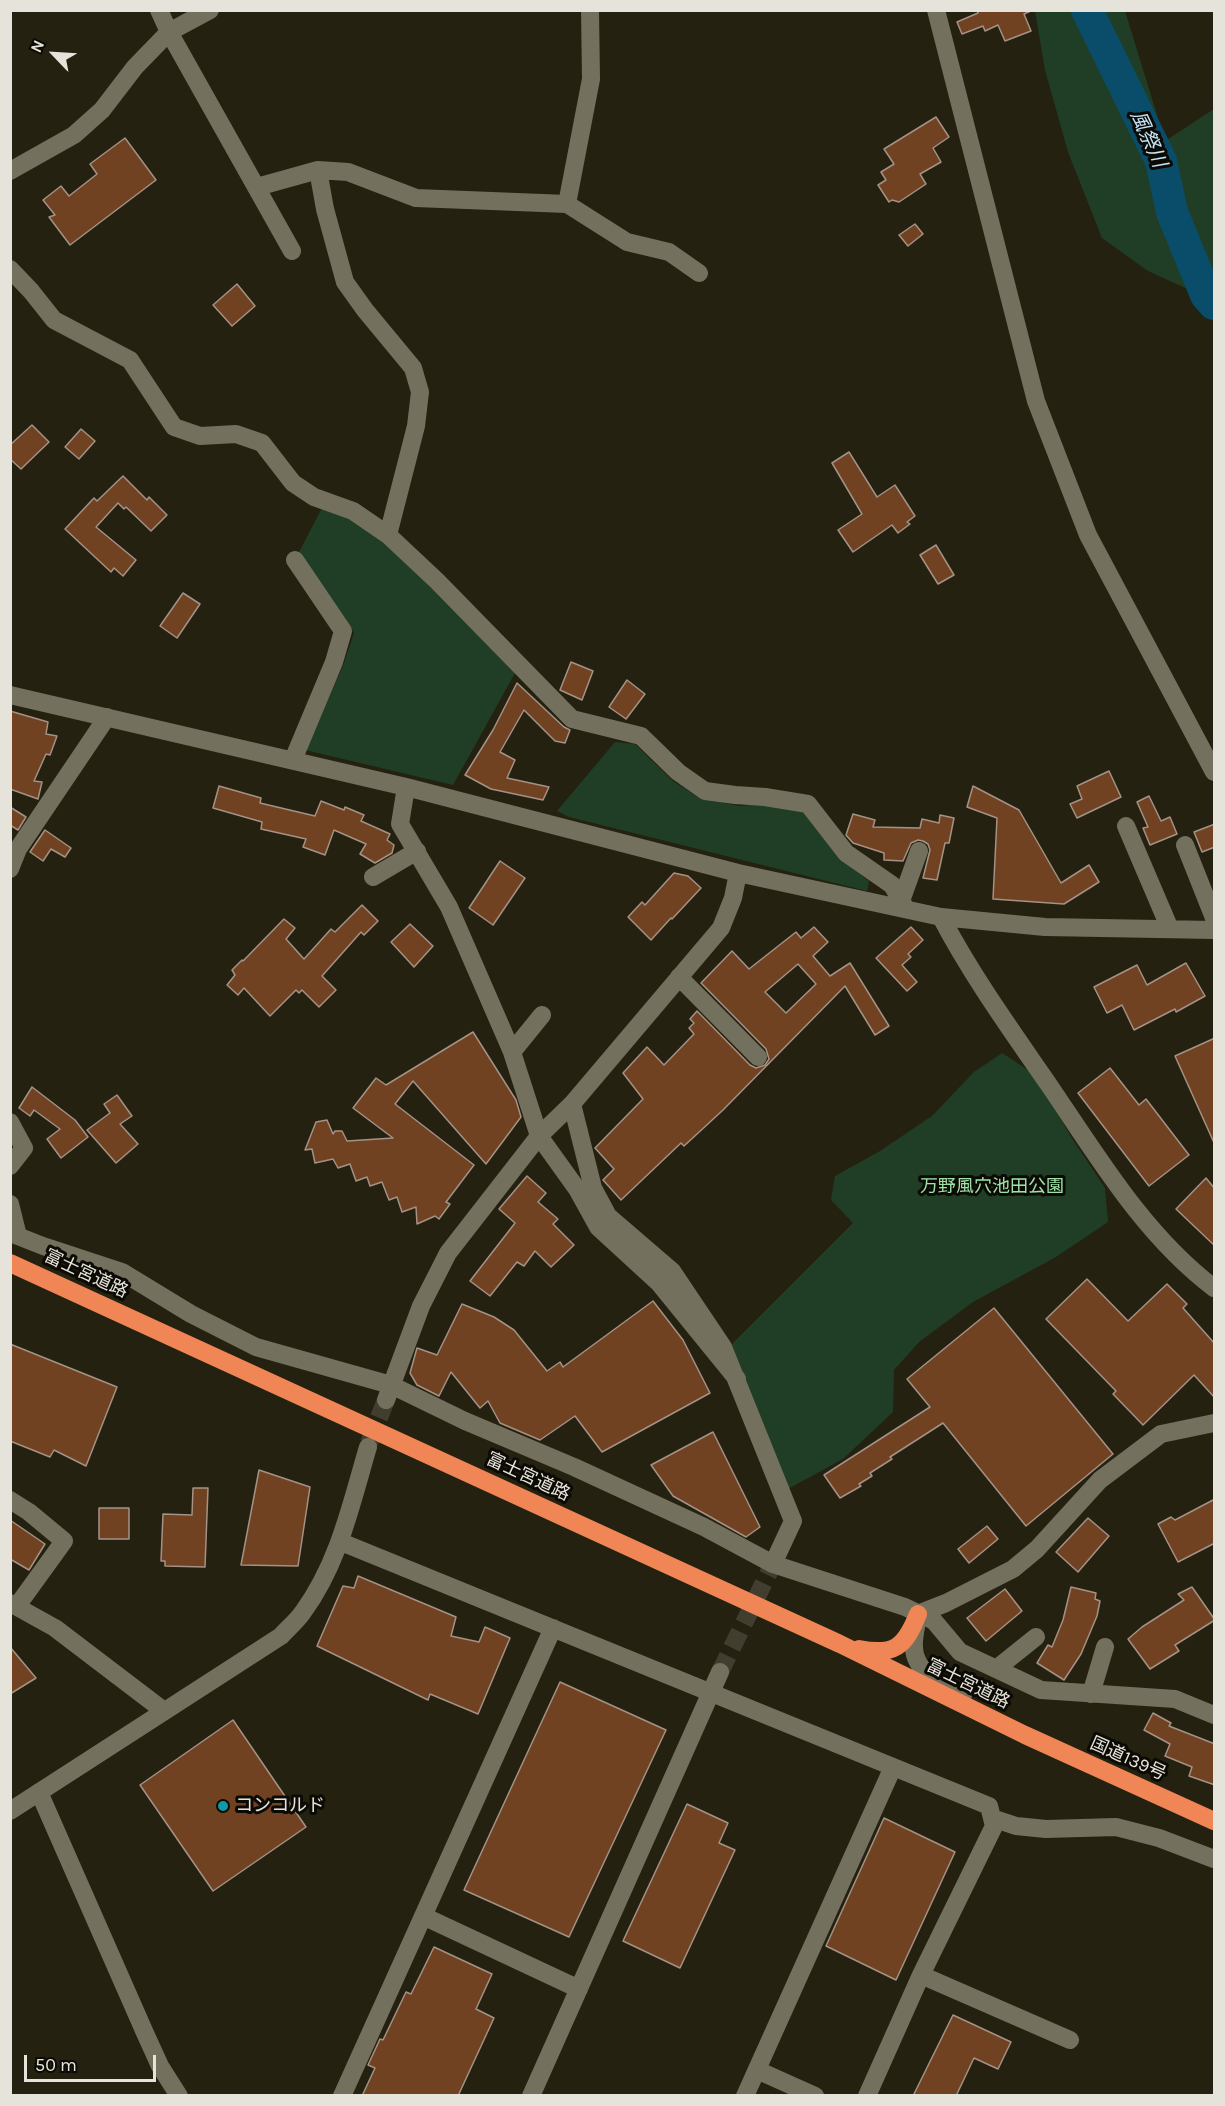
<!DOCTYPE html>
<html>
<head>
<meta charset="utf-8">
<style>
	body { margin:0 }
	#map { position:relative; width:1225px; height:2106px; overflow:hidden; background:#242111; font-family:Karla,sans-serif }
	canvas { display:block }
	.frame { position:absolute; inset:0; border:12px solid #e6e4da; pointer-events:none }
	.north { position:absolute; left:24px; top:24px; width:60px; height:60px; -webkit-text-stroke:4px #0c0a05; paint-order:stroke; rotate:295deg; font-size:16px; font-weight:700; line-height:24px; text-align:center; color:#e6e4da }
	.north::after { content:''; display:block; margin:auto; width:21px; height:27px; background:#e6e4da; clip-path:polygon(50% 0,100% 100%,50% 72%,0 100%) }
	.scale { position:absolute; left:24px; top:2055px; width:132px; height:27px; box-sizing:border-box; border:3px solid #e6e4da; border-top:0; padding-left:8px; font-size:18px; line-height:21px; white-space:nowrap; color:#e6e4da; -webkit-text-stroke:4px #0c0a05; paint-order:stroke }
</style>
</head>
<body>
<div id="map">
<canvas width="1225" height="2106"></canvas>
<div class="frame"></div>
<div class="north">N</div>
<div class="scale">50 m</div>
</div>
<script>
const c = document.querySelector('canvas').getContext('2d');
c.lineJoin = 'round';
function paint(path, color) {
  c.fillStyle = color;
  c.fill(path, 'evenodd');
}
function trace(path, color, width, dash) {
  c.strokeStyle = color;
  c.lineWidth = width;
  c.lineCap = dash ? 'butt' : 'round';
  c.setLineDash(dash || []);
  c.stroke(path);
}
function write(font, color, halo, rows, align = 'center') {
  c.font = font + ' Karla,"Noto Sans JP",sans-serif';
  c.lineWidth = 6;
  c.setLineDash([]);
  c.textBaseline = 'middle';
  c.strokeStyle = halo;
  c.fillStyle = color;
  for (const [text, x, y, turn = 0] of rows) {
    c.save();
    c.translate(x, y);
    c.rotate((+turn || 0) * Math.PI / 180);
    c.textAlign = isNaN(turn) ? turn : align;
    if (halo) c.strokeText(text, 0, 0);
    c.fillText(text, 0, 0);
    c.restore();
  }
}
const green = new Path2D(`
	M1035,11h90l40,130 49,-32v192l-66,-30 -46,-33 -34,-86 -23,-82z
	M322,508l30,12 32,19 131,134 -62,112 -148,-35 38,-84 11,-33 -55,-81z
	M615,742l20,2 38,37 28,18 39,7 24,-2 40,7 36,47 29,23 -2,10 -298,-74 -12,-6z
	M1002,1053l32,21 39,66 32,48 3,34 -52,35 -83,45 -54,40 -25,28 -1,42 -50,47 -57,31 -56,-144 123,-123 -22,-23 4,-24 45,-25 52,-35 42,-44z`);
const river = new Path2D(`
	M1087,10l74,151 11,51 34,83 8,9`);
const building = new Path2D(`
	M977,10h56l-9,4 7,17 -26,10 -7,-16 -13,6 -2,-5 -21,8 -5,-12 21,-9z
	M936,117l13,20 -16,11 8,14 -21,12 6,10 -27,18 -7,-2 -3,2 -11,-17 8,-5 -5,-8 13,-8 -10,-15z
	M125,138l31,42 -86,65 -21,-28 6,-2 -12,-15 18,-14 8,10 28,-22 -7,-10z
	M915,224l8,10 -15,12 -9,-11z
	M237,284l18,22 -23,20 -19,-21z
	M32,425l17,17 -28,27 -11,-10v-14z
	M81,429l14,12 -16,18 -14,-12z
	M849,452l28,45 18,-12 20,31 -8,6 3,2 -12,9 -6,-8 -39,27 -15,-22 24,-16 -30,-51z
	M123,476l24,24 2,-3 18,18 -16,16 -25,-24 -2,2 -6,-6 -22,24 40,33 -13,16 -9,-8 -3,4 -46,-43 29,-31 3,3z
	M936,545l18,30 -16,9 -18,-29z
	M183,593l17,11 -23,34 -17,-12z
	M571,662l22,9 -11,29 -22,-10z
	M627,680l18,14 -19,25 -17,-12z
	M517,683l47,44 6,3 -5,13 -10,-2 -31,-31 -24,42 15,8 -8,18 42,9 -6,13 -52,-11 -26,-14 28,-45z
	M10,711l38,11 -2,12 11,2 -7,19 -4,-1 -12,27 8,1 -4,17 -28,-10z
	M1109,771l12,26 -44,21 -7,-14 12,-5 -5,-13z
	M219,786l42,12 -1,5 55,13 6,-15 23,9 1,-3 19,8 -3,6 29,13 -3,6 7,5 -2,8 -17,10 -15,-9 6,-10 -32,-14 -9,25 -22,-8 3,-8 -45,-10 1,-7 -49,-14z
	M973,786l46,24 42,73 28,-18 10,17 -35,22 -71,-5 4,-81 -30,-11z
	M1149,796l12,25 9,-4 7,17 -27,11 -7,-17 5,-1 -11,-25z
	M10,807l16,10 -8,13 -8,-5z
	M853,814l22,6 -2,7 47,1 2,-9 17,4 1,-8 14,3 -5,25h-4l-8,37 -14,-2 7,-28 -2,-6 -5,-3 -5,-1 -7,3 -8,18 -19,-1v-7l-31,-10 -7,-8z
	M1215,824v23l-13,5 -8,-20z
	M45,830l26,18 -6,9 -14,-8 -8,12 -13,-9z
	M500,861l25,17 -32,47 -24,-17z
	M674,873l14,3 13,12 -29,31 -1,-1 -20,22 -23,-23 14,-15 3,3z
	M362,905l16,16 -14,14 -3,-3 -39,44 14,14 -17,17 -17,-17 -3,3 -3,-3 -26,26 -26,-28 -6,7 -11,-10 8,-10 -3,-5 10,-10 1,1 41,-42 11,9 -9,11 18,20 27,-30 4,3z
	M410,924l23,22 -19,21 -23,-25z
	M814,927l14,15 -15,14 17,20 20,-13 39,63 -14,9 -30,-49 -122,124 -39,36 -3,-3 -60,57 -18,-20 11,-11 -19,-21 48,-49 -20,-26 24,-26 17,18 30,-31 -5,-6 5,-5 -4,-4 7,-8 53,54 6,3 9,-3 4,-6 -3,-10 -65,-66 31,-32 17,18 47,-37 5,6zM798,964l18,20 -30,29 -21,-21z
	M911,927l12,13 -15,14 3,3 -9,8 15,17 -10,9 -31,-33z
	M1186,963l19,33 -29,16 -1,-3 -41,21 -12,-25 -15,8 -13,-26 43,-22 10,20z
	M473,1032l43,68 5,17 -35,47 -73,-83 -18,23 79,61 -28,37 4,2 -11,15 -4,-3 -18,8 -1,-17 -14,5 -5,-15 -8,3 -7,-18 -12,4 -3,-9 -11,4 -6,-17 -12,4 -5,-9 -18,4 -3,-14 -7,1 11,-28 11,-2 6,14 2,-3h7l5,10 46,-3 -40,-30 23,-30 10,7z
	M1215,1038v107l-40,-89z
	M1110,1068l29,37 7,-6 43,56 -40,31 -71,-93z
	M32,1087l43,33 13,17 -27,21 -14,-19 13,-10 -26,-19 -4,6 -11,-8z
	M117,1095l15,21 -12,8 18,20 -22,19 -29,-33 23,-17 -6,-9z
	M527,1176l19,17 -8,9 20,17 -5,5 21,21 -23,22 -16,-16 -11,15 -7,-4 -27,34 -20,-15 45,-58 -16,-14z
	M1206,1178l9,11v57l-39,-37z
	M1087,1279l41,42 39,-37 20,20 -4,4 32,36v54l-21,-23 -51,50 -30,-31 3,-3 -70,-72z
	M653,1301l30,39 27,53 -108,59 -27,-36 -35,24 -40,-17 -12,-22 -8,7 -29,-36 -12,24 -22,-11 -7,-12 7,-25 20,7 25,-51 32,13 20,13 33,41 13,-9 3,5z
	M994,1308l119,146 -87,72 -83,-103 -53,34 2,2 -22,14 2,3 -13,8 2,2 -21,12 -16,-23 106,-68 -23,-28z
	M10,1344l107,43 -31,79 -32,-16 -4,7 -40,-16z
	M713,1432l47,95 -14,10 -73,-41 -22,-31z
	M259,1470l51,17 -12,79 -57,-1z
	M193,1488h15l-3,79 -40,-1v-5h-4l2,-47 29,1z
	M1215,1499v44l-37,19 -20,-38 13,-7 4,3z
	M99,1508h30v31h-30z
	M1088,1518l21,18 -31,36 -22,-20z
	M10,1520l35,24 -16,26 -19,-11z
	M987,1526l11,13 -29,24 -11,-14z
	M358,1576l98,41 -5,19 28,6 6,-15 25,11 -32,76 -48,-20 -2,6 -111,-54 26,-60 11,2z
	M1071,1587l25,6 -1,6 5,2 -3,15 -16,38 -17,26 -27,-17 11,-18 4,2 11,-27z
	M1192,1587l23,33 -40,25 4,6 -29,18 -22,-30 14,-12 42,-27 -6,-6z
	M1005,1589l17,22 -36,30 -19,-23z
	M10,1647l26,31 -26,16z
	M560,1682l106,48 -97,207 -105,-47z
	M1153,1713l18,10 -2,3 46,18v41l-26,-9 3,-9 -27,-11 5,-12 -26,-14z
	M233,1720l73,107 -93,64 -73,-106z
	M687,1804l41,19 -9,20 16,7 -55,118 -57,-27z
	M884,1818l71,34 -59,128 -70,-34z
	M434,1947l58,27 -16,35 18,9 -36,78h-96l13,-28 -7,-3 12,-26 3,1 23,-48 5,2z
	M953,2015l58,27 -13,27 -24,-11 -18,38h-43z`);
const minorTunnel = new Path2D(`
	M369,1443l17,-43
	M720,1672l53,-108`);
const minor = new Path2D(`
	M159,10l10,22 123,219
	M936,10l100,391 52,134 126,237
	M318,170l7,39 20,73 20,28 48,58 7,24 -4,34 -28,109 49,46 135,138 69,17 37,36 27,19 30,4 30,2 43,7 38,49 46,32 14,24
	M10,171l64,-36 28,-25 33,-43 34,-35 41,-22
	M257,187l61,-17 30,2 68,26 151,6 24,-125 -1,-69
	M567,204l60,38 42,10 30,21
	M10,269l21,22 23,29 76,40 44,67 26,9 36,-2 26,9 31,40 21,14 39,14 35,24
	M10,695l396,92 332,86 203,44 104,10 169,3
	M293,760l41,-98 9,-31 -48,-71
	M406,787l-6,37 49,83 63,145 27,84 38,53 21,38 61,56 78,96
	M1126,826l44,103
	M1185,845l29,73
	M10,869l8,-20 89,-132
	M373,877l44,-26
	M901,901l18,-50
	M941,917c31,59 70,113 108,168 49,72 95,150 165,203
	M679,977l79,80
	M512,1052l30,-37
	M572,1104l21,84 15,28 64,55 51,76 70,174 -20,43
	M10,1122l14,26 -14,18
	M10,1204l8,32
	M10,1233l33,13 79,26 69,42 65,33 135,38 74,36 109,46 130,60 69,37 132,43 29,14 26,31 81,38 134,9 39,16
	M386,1400l35,-94 27,-53 91,-117 33,-32 149,-176 12,-30 5,-25
	M10,1500l19,12 35,29 -47,65
	M341,1542l648,264 5,20 -73,149 -54,121
	M10,1603l45,25 109,83
	M996,1669l40,-32
	M1091,1694l14,-47
	M963,1695c-20,-10 -48,-22 -49,-47 -1,-11 3,-23 4,-34l28,-11 67,-34 24,-20 63,-69 61,-46 53,-11
	M39,1792l106,241 15,33 19,30
	M10,1811l271,-175c7,-8 16,-15 22,-24 36,-49 48,-108 65,-165
	M992,1818l24,8 30,3 70,-2 43,11 55,21
	M423,1916l156,73
	M921,1975l149,65
	M757,2070l58,26
	M342,2096l211,-468
	M531,2096l189,-424
	M745,2096l148,-329`);
const highway = new Path2D(`
	M10,1263l830,381 185,91 189,86
	M859,1649c35,7 46,-2 59,-35`);
const markers = [
	[223,1806,6,"#0f9aa8"]
];
const parkNames = [
	["万野風穴池田公園",992,1187]
];
const streetNames = [
	["富士宮道路",86,1274,25],
	["富士宮道路",528,1477,25],
	["富士宮道路",968,1684,26],
	["国道139号",1128,1759,24]
];
const poiNames = [
	["コンコルド",235,1806]
];
const waterNames = [
	["風祭川",1148,139,66]
];
paint(green, '#203e25');
trace(river, '#0a4d6a', 32);
paint(building, '#704222');
trace(building, '#a49286', 1.5);
trace(minorTunnel, '#413e2f', 18, [18, 9]);
trace(minor, '#74705e', 18);
trace(highway, '#f08655', 18);
for (const [x, y, r, color] of markers) {
  const dot = new Path2D();
  dot.arc(x, y, r, 0, 2 * Math.PI);
  c.fillStyle = color;
  c.fill(dot);
  trace(dot, '#0c0a05', 2);
}
write('18px', '#9de2a7', '#0c0a05', parkNames);
write('18px', '#e6e4da', '#0c0a05', streetNames);
write('18px', '#e6e4da', '#0c0a05', poiNames, 'left');
write('italic 20px', '#c4e5f8', '#0c0a05', waterNames);
</script>
</body>
</html>
